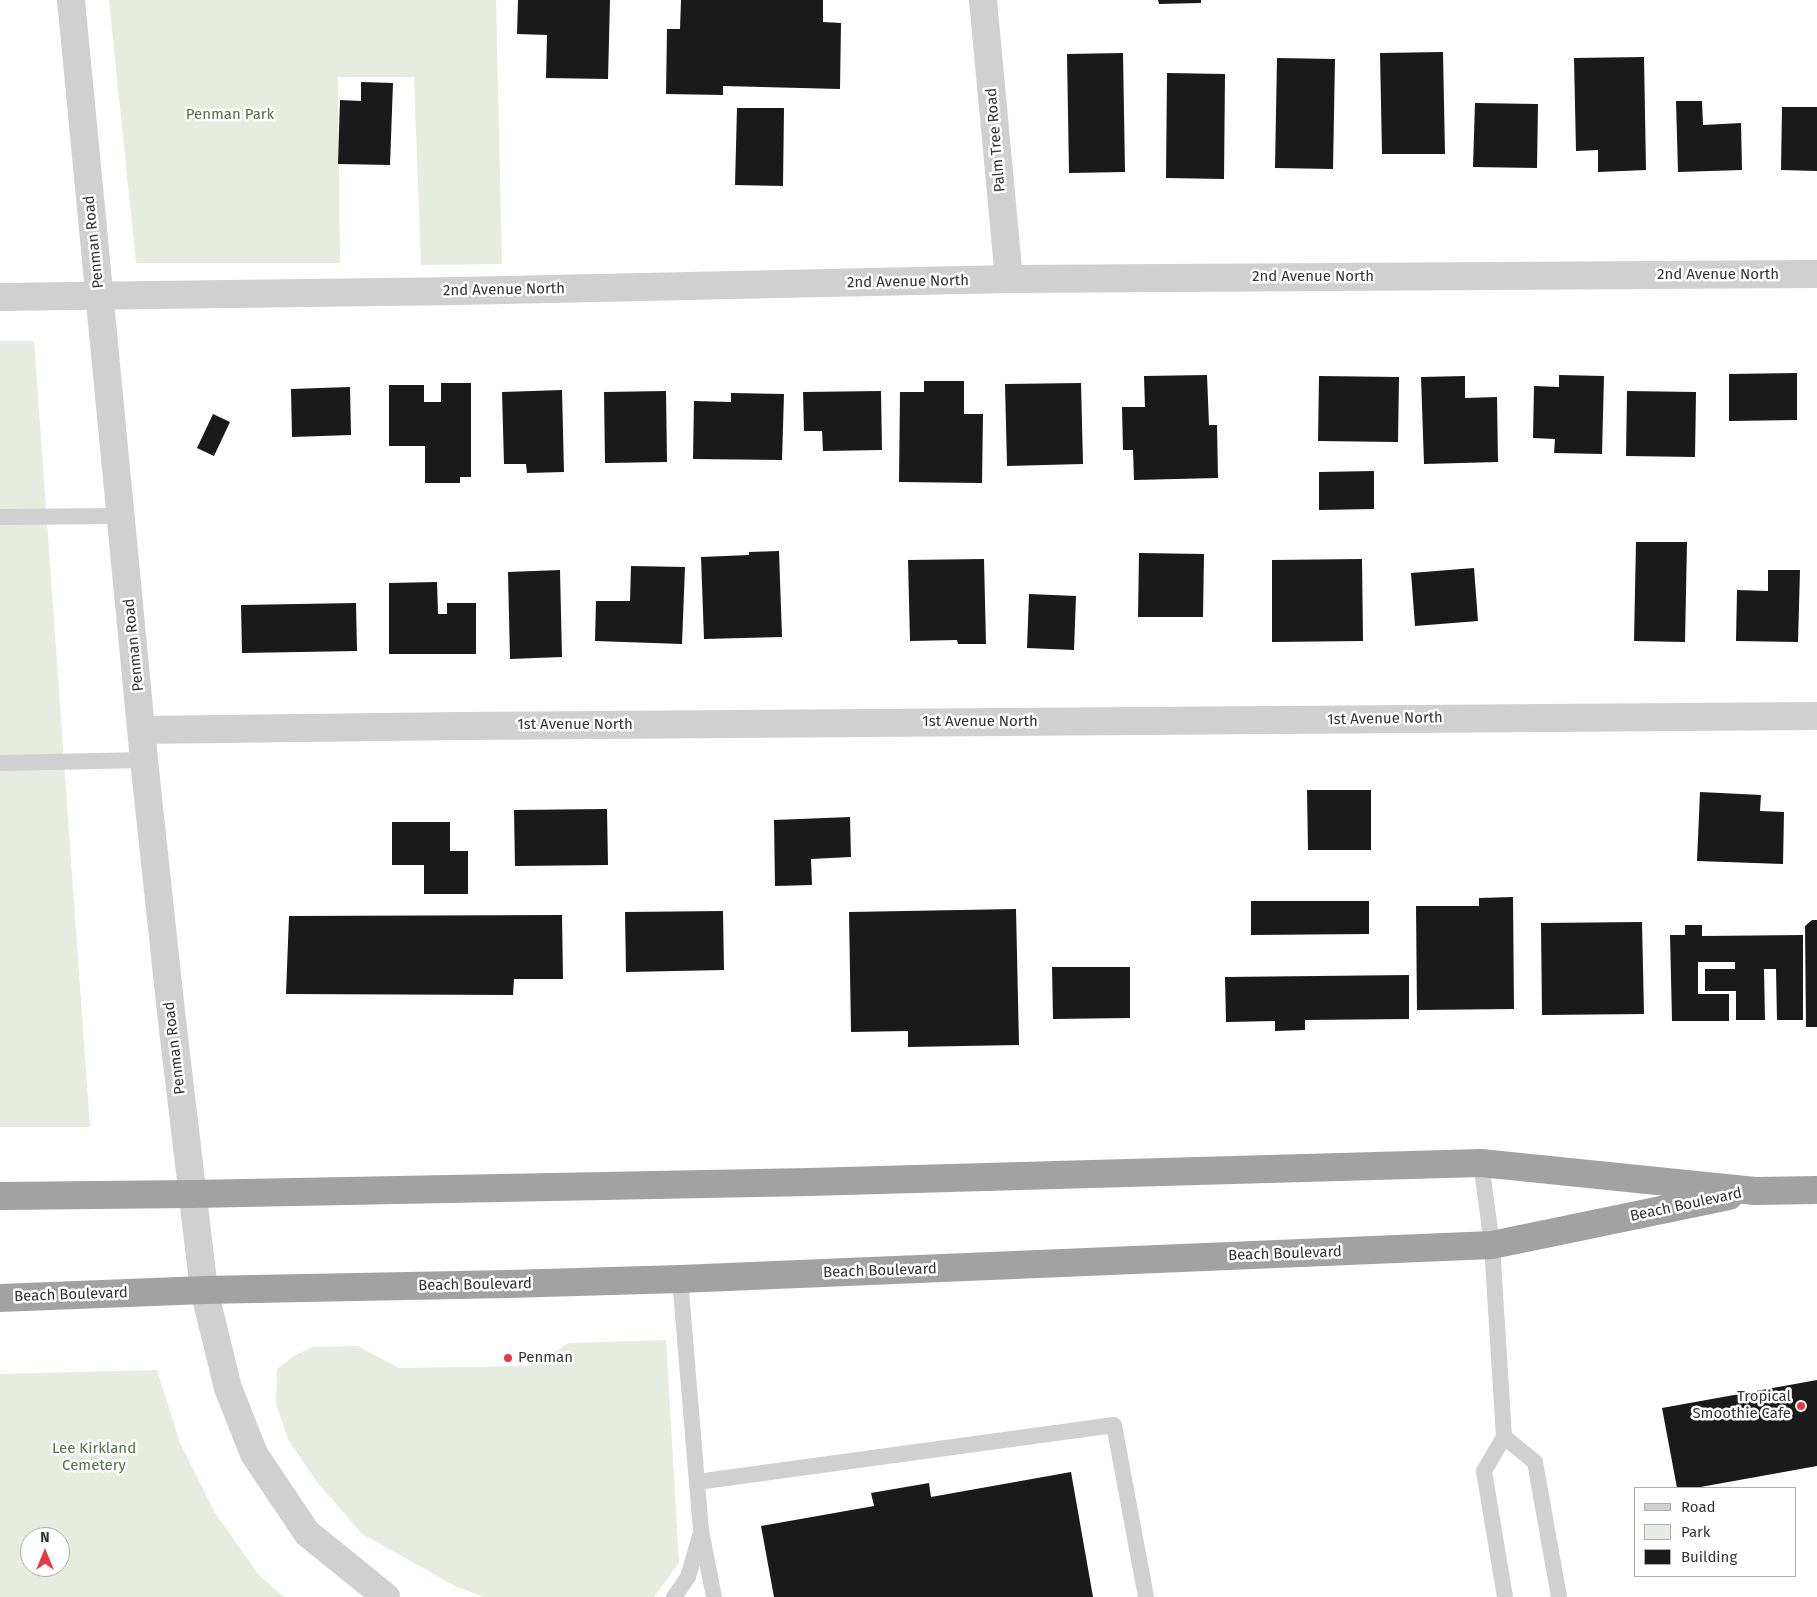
<!DOCTYPE html>
<html>
<head>
<meta charset="utf-8">
<style>
	body { margin:0 }
	#map { position:relative; width:1817px; height:1597px; overflow:hidden; background:#fff; font-family:"Fira Sans",sans-serif }
	canvas { display:block }
	.legend { position:absolute; left:1634px; top:1487px; width:162px; height:90px; box-sizing:border-box; background:#fff; border:1px solid #adadad; margin:0; padding:6px 9px; list-style:none; font-size:15px; color:#333 }
	.legend li { display:flex; align-items:center; gap:10px; height:25px }
	.legend b { width:25px; border:1px solid #adadad }
	.north { position:absolute; left:20px; top:1527px; width:50px; height:50px; box-sizing:border-box; background:#fff; border:1px solid #adadad; border-radius:50%; rotate:0deg; font-size:14px; font-weight:700; line-height:20px; text-align:center; color:#333 }
	.north::after { content:''; display:block; margin:auto; width:18px; height:22px; background:#e63946; clip-path:polygon(50% 0,100% 100%,50% 72%,0 100%) }
</style>
</head>
<body>
<div id="map">
<canvas width="1817" height="1597"></canvas>
<ul class="legend">
<li><b style="height:6px;background:#d0d0d0"></b>Road</li>
<li><b style="height:14px;background:#e6ecdf"></b>Park</li>
<li><b style="height:14px;background:#1a1a1a"></b>Building</li>
</ul>
<div class="north">N</div>
</div>
<script>
const c = document.querySelector('canvas').getContext('2d');
c.lineJoin = 'round';
function paint(path, color) {
  c.fillStyle = color;
  c.fill(path, 'evenodd');
}
function trace(path, color, width, dash) {
  c.strokeStyle = color;
  c.lineWidth = width;
  c.lineCap = dash ? 'butt' : 'round';
  c.setLineDash(dash || []);
  c.stroke(path);
}
function write(font, color, halo, rows, align = 'center') {
  c.font = font + ' "Fira Sans",sans-serif';
  c.lineWidth = 5;
  c.setLineDash([]);
  c.textBaseline = 'middle';
  c.strokeStyle = halo;
  c.fillStyle = color;
  for (const [text, x, y, turn = 0] of rows) {
    c.save();
    c.translate(x, y);
    c.rotate((+turn || 0) * Math.PI / 180);
    c.textAlign = isNaN(turn) ? turn : align;
    if (halo) c.strokeText(text, 0, 0);
    c.fillText(text, 0, 0);
    c.restore();
  }
}
const green = new Path2D(`
	M109,0h387l6,264 -81,1 -7,-188h-76l2,186h-204z
	M0,341h34l56,786h-90z
	M666,1340l13,223 -25,34h-170l-29,-11 -93,-52 -45,-52 -29,-43 -12,-35 1,-35 17,-13 18,-9 46,-1 41,22 132,-2 38,-23z
	M157,1370l23,73 35,70 44,62 25,22h-284v-223zM30,1537h30v30h-30z`);
const building = new Path2D(`
	M518,0h92l-2,79 -62,-1 1,-43 -30,-1z
	M681,0h142v22l18,1 -1,66 -117,-3v9l-57,-1 1,-65h13z
	M1158,0h43v3l-42,1z
	M1443,52l2,102h-63l-2,-101z
	M1123,53l2,119 -56,1 -2,-119z
	M1644,57l2,113 -48,2v-22l-22,1 -2,-93z
	M1277,58l58,1 -2,110 -58,-1z
	M1167,73l58,1 -1,105 -58,-1z
	M361,82l32,1 -3,82 -52,-1 2,-64 21,1z
	M1676,101h26l1,24 38,-2 1,47 -64,2z
	M1475,103l63,1 -1,64 -64,-1z
	M1782,107h35v64l-36,-1z
	M737,108h47l-1,78 -48,-1z
	M1797,373v47l-68,1v-47z
	M1207,375l2,50h8l1,53 -84,2 -1,-30h-10l-1,-43h23l-1,-31z
	M1559,375l45,1 -2,78 -48,-1 1,-14 -22,-1 1,-52 25,1z
	M1319,376l80,1 -1,65 -80,-1z
	M1465,376v22l32,-1 1,65 -74,2 -3,-87z
	M924,381h40v33h19l-1,69 -83,-1 1,-90h24z
	M441,383h30v94h-11v6h-35v-37h-36v-61h35v17h17z
	M1081,383l2,81 -76,2 -2,-82z
	M350,387l1,48 -59,2 -1,-48z
	M562,390l2,82 -37,1 -1,-9h-22l-2,-72z
	M666,391l1,71 -62,1 -1,-71z
	M881,391l1,59 -59,1 -1,-20h-18l-1,-39z
	M1627,391l69,1 -1,65 -69,-1z
	M731,393l53,1 -2,66 -89,-1 1,-58 37,1z
	M213,414l17,8 -16,34 -17,-8z
	M1374,471v38l-55,1v-38z
	M1636,542h51l-2,100 -51,-1z
	M779,551l3,86 -78,2 -3,-82 48,-2v-3z
	M1139,553l65,1 -1,63h-65z
	M984,559l2,85h-28l-1,-4 -47,1 -2,-81z
	M1362,559l1,82 -91,1v-82z
	M631,566l54,1 -3,77 -87,-3 1,-40h34z
	M1474,568l4,53 -63,5 -4,-53z
	M560,570l2,87 -52,2 -2,-87z
	M1768,570h32l-2,72 -62,-1 1,-51 31,1z
	M437,582l1,32h9v-11h29v51h-87v-71z
	M1029,594l47,2 -2,54 -47,-2z
	M356,603l1,48 -115,2 -1,-48z
	M1307,790h64v60h-63z
	M1700,792l61,3 -1,16 24,1 -1,52 -86,-3z
	M607,809l1,56 -93,1 -1,-56z
	M850,817l1,40 -40,2 1,26 -37,1 -1,-66z
	M392,822h58v29h18v43h-44v-29h-32z
	M1513,897l1,112 -97,1 -1,-104h63v-8z
	M1251,901h118v33l-118,1z
	M1016,909l3,136 -111,2v-16l-57,1 -2,-120z
	M723,911l1,59 -98,2 -1,-60z
	M562,915l1,64h-49l-1,16 -227,-1 3,-78z
	M1812,920h5v107h-11l-1,-101z
	M1642,922l2,92 -102,1 -1,-92z
	M1685,925h17v11l101,-1v85h-26l-1,-51h-12l1,51h-29v-29h-31v-22h30v-7h-37v32h31v27h-57l-2,-86h15z
	M1052,967h78v51l-77,1z
	M1409,975v44l-104,1v10l-30,1v-10l-49,1 -1,-45z
	M1817,1380v86l-122,22h-18l-15,-80z
	M1071,1472l22,125h-319l-13,-71 113,-20 -3,-13 58,-10 2,14z`);
const service = new Path2D(`
	M0,517l120,-1
	M0,763l144,-3
	M1481,1163l11,82 12,192
	M680,1279l21,252 13,66
	M697,1482l417,-57 32,172
	M674,1597l14,-20 12,-41
	M1505,1597l-21,-126 20,-34 31,25 24,135`);
const minor = new Path2D(`
	M983,0l26,279
	M0,297l459,-6 550,-12 808,-5
	M142,730l321,-4 1354,-10
	M204,1290l24,98 26,66 53,79 79,64`);
const tertiary = new Path2D(`
	M71,0l73,760 27,252 33,278`);
const trunk = new Path2D(`
	M0,1196l192,-2 617,-12 672,-19 274,28 62,-1
	M0,1298l204,-8 305,-6 171,-5 812,-34 237,-49`);
const markers = [
	[508,1358,5,"#e63946"],
	[1801,1406,5,"#e63946"]
];
const parkNames = [
	["Penman Park",230,115],
	["Lee Kirkland",94,1449],
	["Cemetery",94,1466]
];
const streetNames = [
	["Palm Tree Road",996,140,-95],
	["Penman Road",94,242,-96],
	["2nd Avenue North",1718,275],
	["2nd Avenue North",1313,277],
	["2nd Avenue North",908,282,-1],
	["2nd Avenue North",504,290,-1],
	["Penman Road",134,645,-96],
	["1st Avenue North",1385,719,-1],
	["1st Avenue North",980,722],
	["1st Avenue North",575,725],
	["Penman Road",175,1048,-97],
	["Beach Boulevard",1686,1205,-12],
	["Beach Boulevard",1285,1254,-2],
	["Beach Boulevard",880,1271,-2],
	["Beach Boulevard",475,1285,-1],
	["Beach Boulevard",71,1295,-2]
];
const poiNames = [
	["Penman",518,1358],
	["Tropical",1791,1397,"right"],
	["Smoothie Cafe",1791,1414,"right"]
];
paint(green, '#e6ecdf');
paint(building, '#1a1a1a');
trace(service, '#d0d0d0', 16);
trace(minor, '#d0d0d0', 28);
trace(tertiary, '#d0d0d0', 28);
trace(trunk, '#a2a2a2', 28);
for (const [x, y, r, color] of markers) {
  const dot = new Path2D();
  dot.arc(x, y, r, 0, 2 * Math.PI);
  c.fillStyle = color;
  c.fill(dot);
  trace(dot, '#fff', 2);
}
write('15px', '#56703f', '#fff', parkNames);
write('15px', '#333', '#fff', streetNames);
write('15px', '#333', '#fff', poiNames, 'left');
</script>
</body>
</html>
